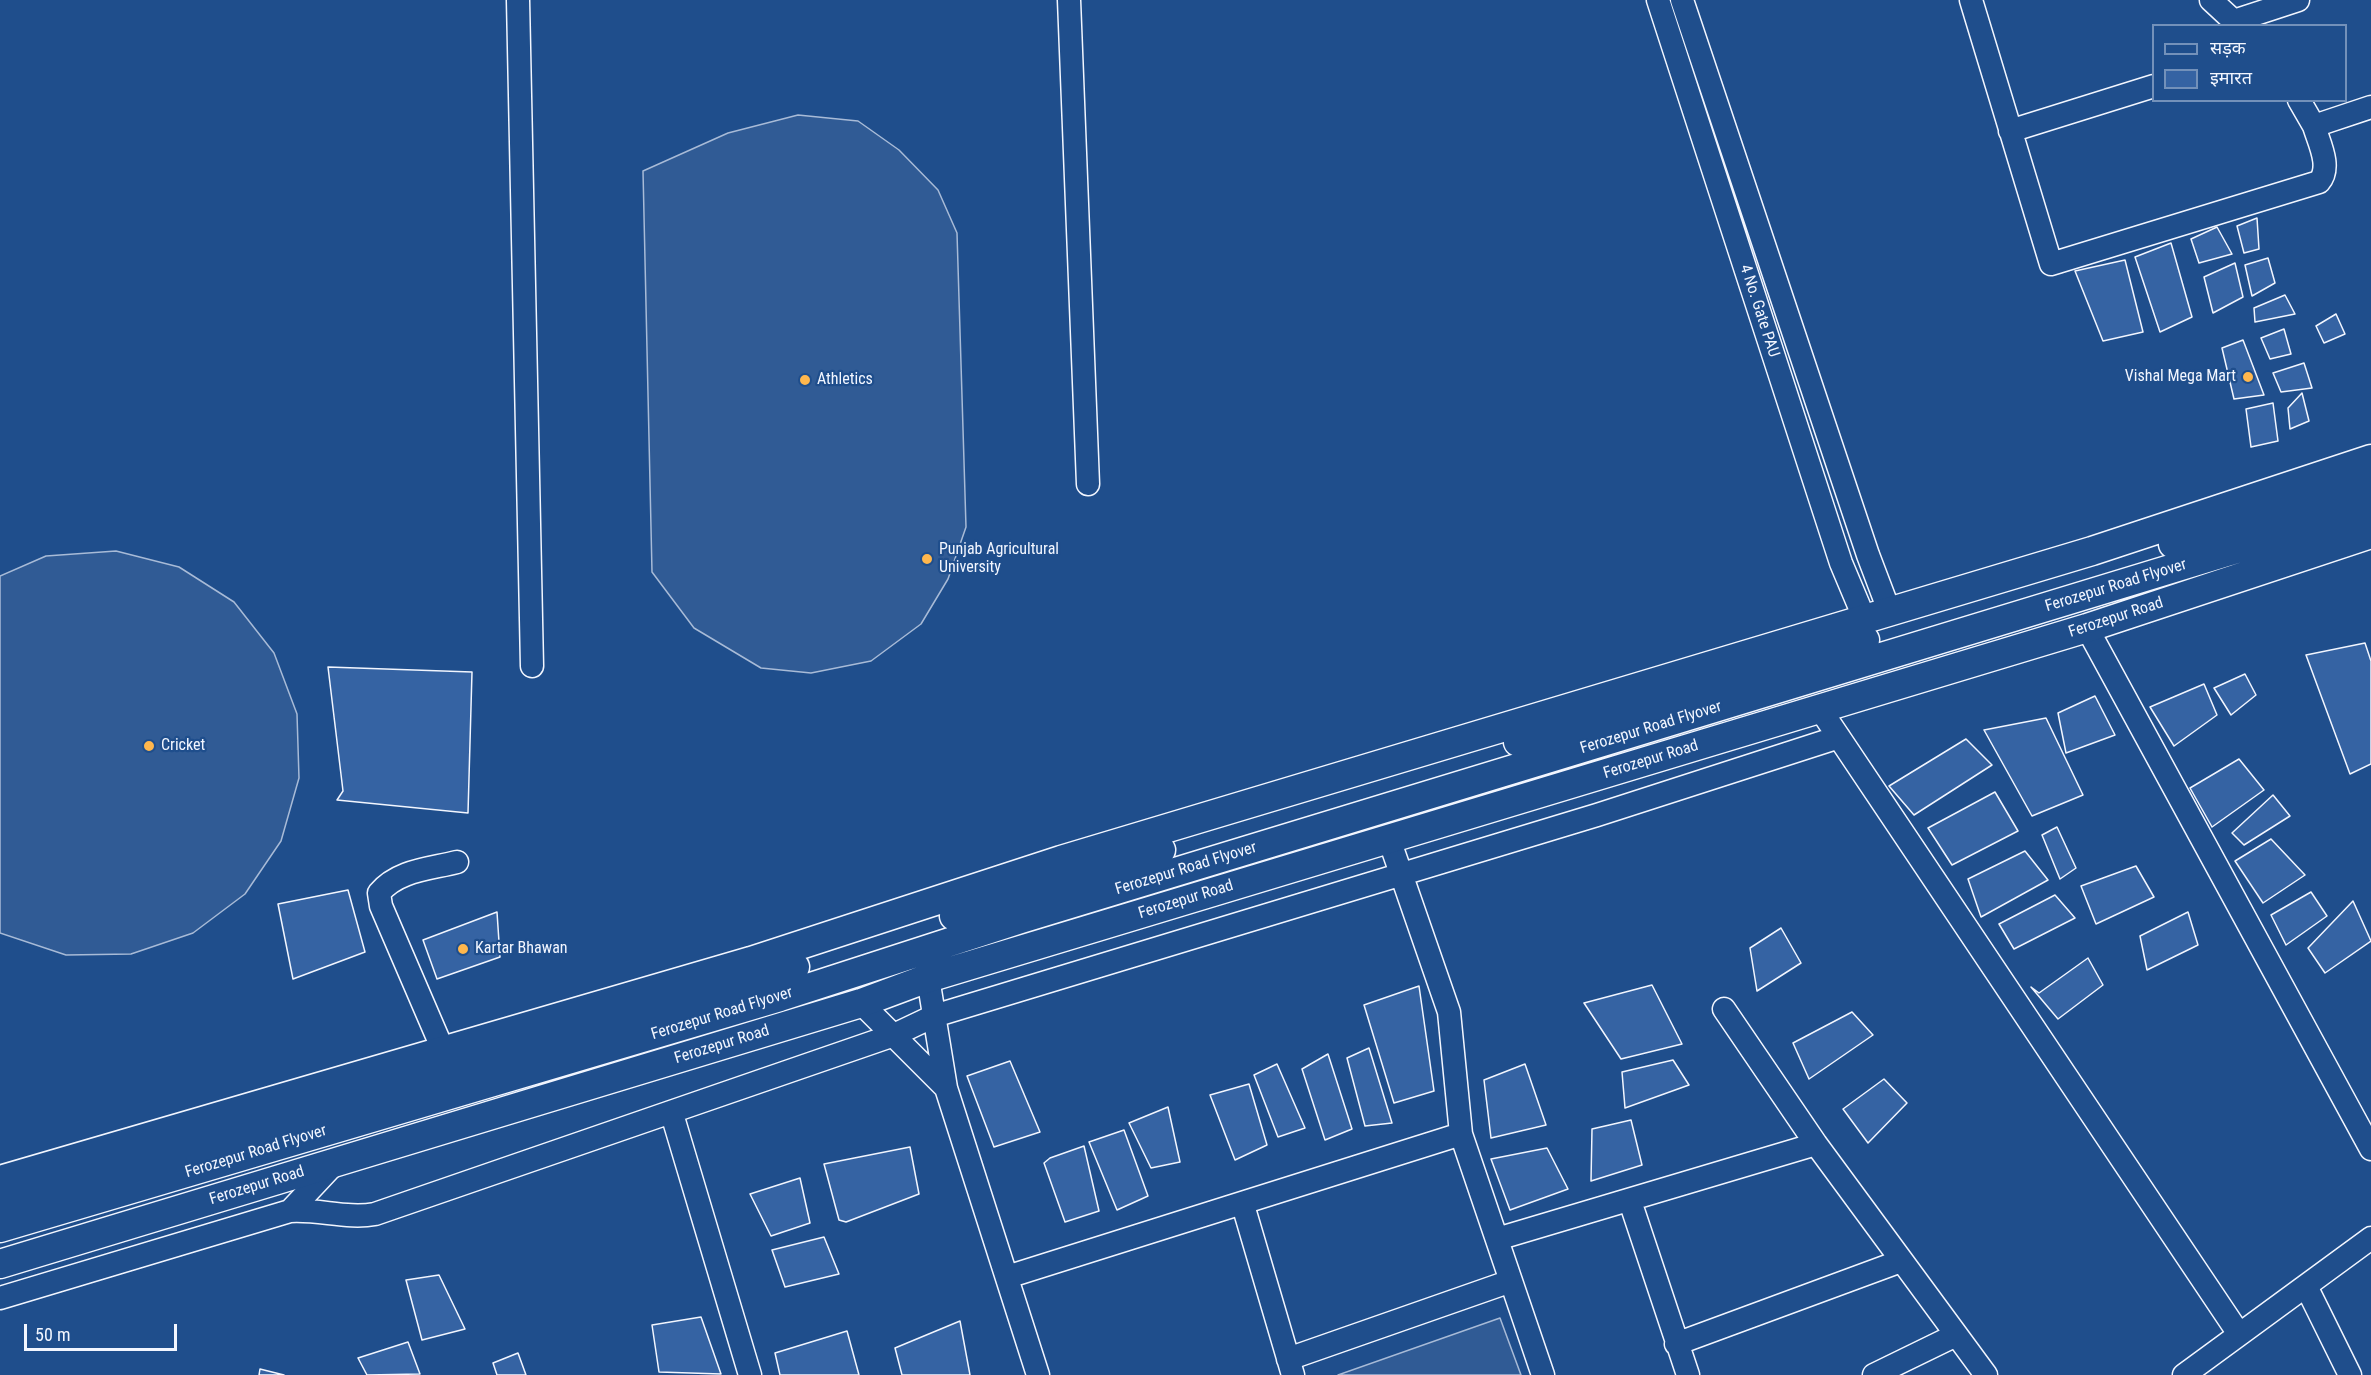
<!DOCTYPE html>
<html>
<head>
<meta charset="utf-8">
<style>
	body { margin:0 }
	#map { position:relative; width:2371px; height:1375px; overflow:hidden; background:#1f4e8c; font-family:"Roboto Condensed","Noto Sans Devanagari",sans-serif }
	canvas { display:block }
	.legend { position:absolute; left:2152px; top:24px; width:195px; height:78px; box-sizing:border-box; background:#1f4e8c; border:2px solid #7391ba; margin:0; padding:8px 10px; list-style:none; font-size:18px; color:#f2f6ff }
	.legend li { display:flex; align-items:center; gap:12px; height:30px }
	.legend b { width:30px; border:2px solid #7391ba }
	.scale { position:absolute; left:24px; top:1324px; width:153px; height:27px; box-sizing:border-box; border:3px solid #f2f6ff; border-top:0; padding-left:8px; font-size:18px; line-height:21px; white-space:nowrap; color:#f2f6ff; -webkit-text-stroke:4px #1f4e8c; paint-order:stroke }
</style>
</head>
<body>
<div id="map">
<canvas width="2371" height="1375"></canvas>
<ul class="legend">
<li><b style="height:8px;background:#1f4e8c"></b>सड़क</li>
<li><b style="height:16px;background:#3563a3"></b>इमारत</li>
</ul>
<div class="scale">50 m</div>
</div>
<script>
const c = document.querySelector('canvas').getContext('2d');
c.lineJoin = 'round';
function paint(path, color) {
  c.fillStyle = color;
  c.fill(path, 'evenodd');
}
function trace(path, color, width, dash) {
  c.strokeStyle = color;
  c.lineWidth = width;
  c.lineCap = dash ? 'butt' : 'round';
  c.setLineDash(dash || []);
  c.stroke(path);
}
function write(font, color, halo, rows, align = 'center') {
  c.font = font + ' "Roboto Condensed",sans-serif';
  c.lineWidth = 4.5;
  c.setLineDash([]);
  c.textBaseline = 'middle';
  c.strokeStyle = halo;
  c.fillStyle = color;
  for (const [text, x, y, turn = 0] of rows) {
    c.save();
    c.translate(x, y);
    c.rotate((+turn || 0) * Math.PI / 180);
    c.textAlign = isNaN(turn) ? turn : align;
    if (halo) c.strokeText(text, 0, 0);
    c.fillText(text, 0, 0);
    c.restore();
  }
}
const built = new Path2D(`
	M798,115l60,6 41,29 39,40 19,43 9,294 -18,52 -27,45 -50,37 -60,12 -50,-5 -67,-40 -42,-56 -9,-401 85,-38z
	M116,551l63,16 55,35 40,51 23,61 2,64 -18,63 -36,53 -52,39 -62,21 -65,1 -66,-22v-357l46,-20z
	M1500,1318l21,57h-183z`);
const building = new Path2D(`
	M2257,218l2,31 -15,4 -7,-27z
	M2217,227l15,27 -33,9 -8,-24z
	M2171,243l21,74 -32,15 -25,-75z
	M2268,258l7,25 -23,13 -7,-31z
	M2125,260l18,72 -40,9 -28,-70z
	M2235,263l8,34 -30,16 -9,-36z
	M2285,295l10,19 -40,8 -1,-14z
	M2336,314l9,20 -21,9 -8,-17z
	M2284,329l7,25 -21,5 -9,-21z
	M2243,340l21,55 -30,4 -12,-51z
	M2304,363l8,25 -31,4 -8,-19z
	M2302,393l7,28 -19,8 -2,-21z
	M2273,403l5,38 -27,6 -5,-38z
	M2365,643l6,18v103l-21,10 -44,-119z
	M328,667l144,5 -4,141 -131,-13 6,-9z
	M2245,674l11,21 -25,20 -17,-27z
	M2204,684l13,31 -43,31 -24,-39z
	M2095,696l20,39 -49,18 -8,-40z
	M2046,718l37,77 -51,21 -48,-86z
	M1966,739l26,26 -78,50 -25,-29z
	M2239,759l25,31 -52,37 -22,-39z
	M1995,792l23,39 -66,34 -24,-37z
	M2273,795l17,21 -46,29 -12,-12z
	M2057,827l19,41 -16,11 -18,-44z
	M2271,839l34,36 -42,28 -28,-42z
	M2025,851l23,29 -67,37 -13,-38z
	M2136,866l18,31 -58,27 -15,-38z
	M348,890l17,62 -72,27 -15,-75z
	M2311,892l16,24 -41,29 -15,-30z
	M2055,895l20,23 -61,31 -15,-25z
	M2353,901l18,40 -46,32 -17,-25z
	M497,912l3,45 -63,22 -14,-39z
	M2188,912l10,33 -51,25 -7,-34z
	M1781,928l20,35 -44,28 -7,-43z
	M2088,958l15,27 -45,34 -27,-32 8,6z
	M1652,985l30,59 -61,15 -37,-56z
	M1419,986l15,105 -40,12 -30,-98z
	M1852,1012l21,23 -64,44 -16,-36z
	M1369,1048l23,75 -27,3 -18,-68z
	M1328,1054l24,75 -27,11 -23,-71z
	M1673,1060l16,25 -64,23 -3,-36z
	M1010,1061l30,71 -46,15 -27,-71z
	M1277,1064l28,64 -27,9 -24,-62z
	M1525,1064l21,61 -55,13 -7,-58z
	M1884,1079l23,24 -39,40 -25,-34z
	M1249,1084l18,61 -32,15 -25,-65z
	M1168,1107l12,55 -29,6 -22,-45z
	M1631,1120l11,45 -51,16 1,-52z
	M1124,1130l24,66 -31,14 -28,-68z
	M1084,1146l15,65 -34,11 -21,-59 6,-5z
	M910,1147l9,47 -73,28 -7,-2 -15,-56z
	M1547,1148l21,41 -58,21 -19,-51z
	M800,1178l10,45 -39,13 -21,-42z
	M824,1237l15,37 -54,13 -13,-37z
	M439,1275l26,54 -43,11 -16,-60z
	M701,1317l20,57 -62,-2 -7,-47z
	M960,1321l10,54h-68l-7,-27z
	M847,1331l12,44h-79l-5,-22z
	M408,1342l12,32 -53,1 -9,-17z
	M518,1353l8,22h-29l-4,-12z
	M260,1369l24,6h-25z`);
const minor = new Path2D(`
	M518,0l14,666
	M1069,0l19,484
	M1658,0l183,563 24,57
	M1682,0l186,555 22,58
	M1971,0l80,264 268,-82c13,-15 0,-39 -5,-56
	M2211,0l28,26
	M2234,21l64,-21
	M2299,100l15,26 57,-19
	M2010,131l144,-45
	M2087,628l284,521
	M1820,709l419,625
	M1389,839l60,173 12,122 82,241
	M928,978l18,110 92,287
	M861,1003l85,85
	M1724,1009l92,135 170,231
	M443,1050l-62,-144 -2,-13c19,-23 51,-24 78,-31
	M672,1114l78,261
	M1630,1201l58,174
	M1243,1205l50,170
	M290,1211l45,-48
	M1497,1239l319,-95
	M1007,1277l454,-143
	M2306,1286l44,89
	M0,1298l290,-87c29,-2 57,8 85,3l519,-179 40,-19 663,-201 242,-78
	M1676,1344l225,-83
	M1288,1359l223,-78
	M1874,1375l82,-40
	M2184,1375l187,-137`);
const major = new Path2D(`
	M2173,544l198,-62
	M1518,742l347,-102
	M954,916l207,-66
	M0,1180l751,-219 310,-101 1031,-309 279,-92
	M0,1200l226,-63 569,-170
	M0,1228l780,-231 241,-78 1350,-411
	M0,1264l861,-261 67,-25 1159,-350 284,-94`);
const markers = [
	[2248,377,6,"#ffb74d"],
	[805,380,6,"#ffb74d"],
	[927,559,6,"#ffb74d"],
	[149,746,6,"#ffb74d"],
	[463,949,6,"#ffb74d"]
];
const streetNames = [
	["4 No. Gate PAU",1759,311,72],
	["Ferozepur Road Flyover",2116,586,-17],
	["Ferozepur Road",2116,618,-18],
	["Ferozepur Road Flyover",1651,728,-17],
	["Ferozepur Road",1651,760,-17],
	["Ferozepur Road Flyover",1186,869,-17],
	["Ferozepur Road",1186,900,-17],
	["Ferozepur Road Flyover",722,1014,-17],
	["Ferozepur Road",722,1045,-17],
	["Ferozepur Road Flyover",256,1152,-17],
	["Ferozepur Road",257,1186,-17]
];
const poiNames = [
	["Vishal Mega Mart",2236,377,"right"],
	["Athletics",817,380],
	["Punjab Agricultural",939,550],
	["University",939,568],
	["Cricket",161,746],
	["Kartar Bhawan",475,949]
];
paint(built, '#305b95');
trace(built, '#a8bbd7', 1.5);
paint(building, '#3563a3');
trace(building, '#f2f6ff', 1.5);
trace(minor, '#f2f6ff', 25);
trace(major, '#f2f6ff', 31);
trace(minor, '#1f4e8c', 22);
trace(major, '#1f4e8c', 28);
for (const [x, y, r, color] of markers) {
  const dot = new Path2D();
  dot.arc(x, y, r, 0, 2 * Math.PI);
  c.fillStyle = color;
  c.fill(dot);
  trace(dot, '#1f4e8c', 2);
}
write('16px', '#f2f6ff', '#1f4e8c', streetNames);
write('16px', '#f2f6ff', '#1f4e8c', poiNames, 'left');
</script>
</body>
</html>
